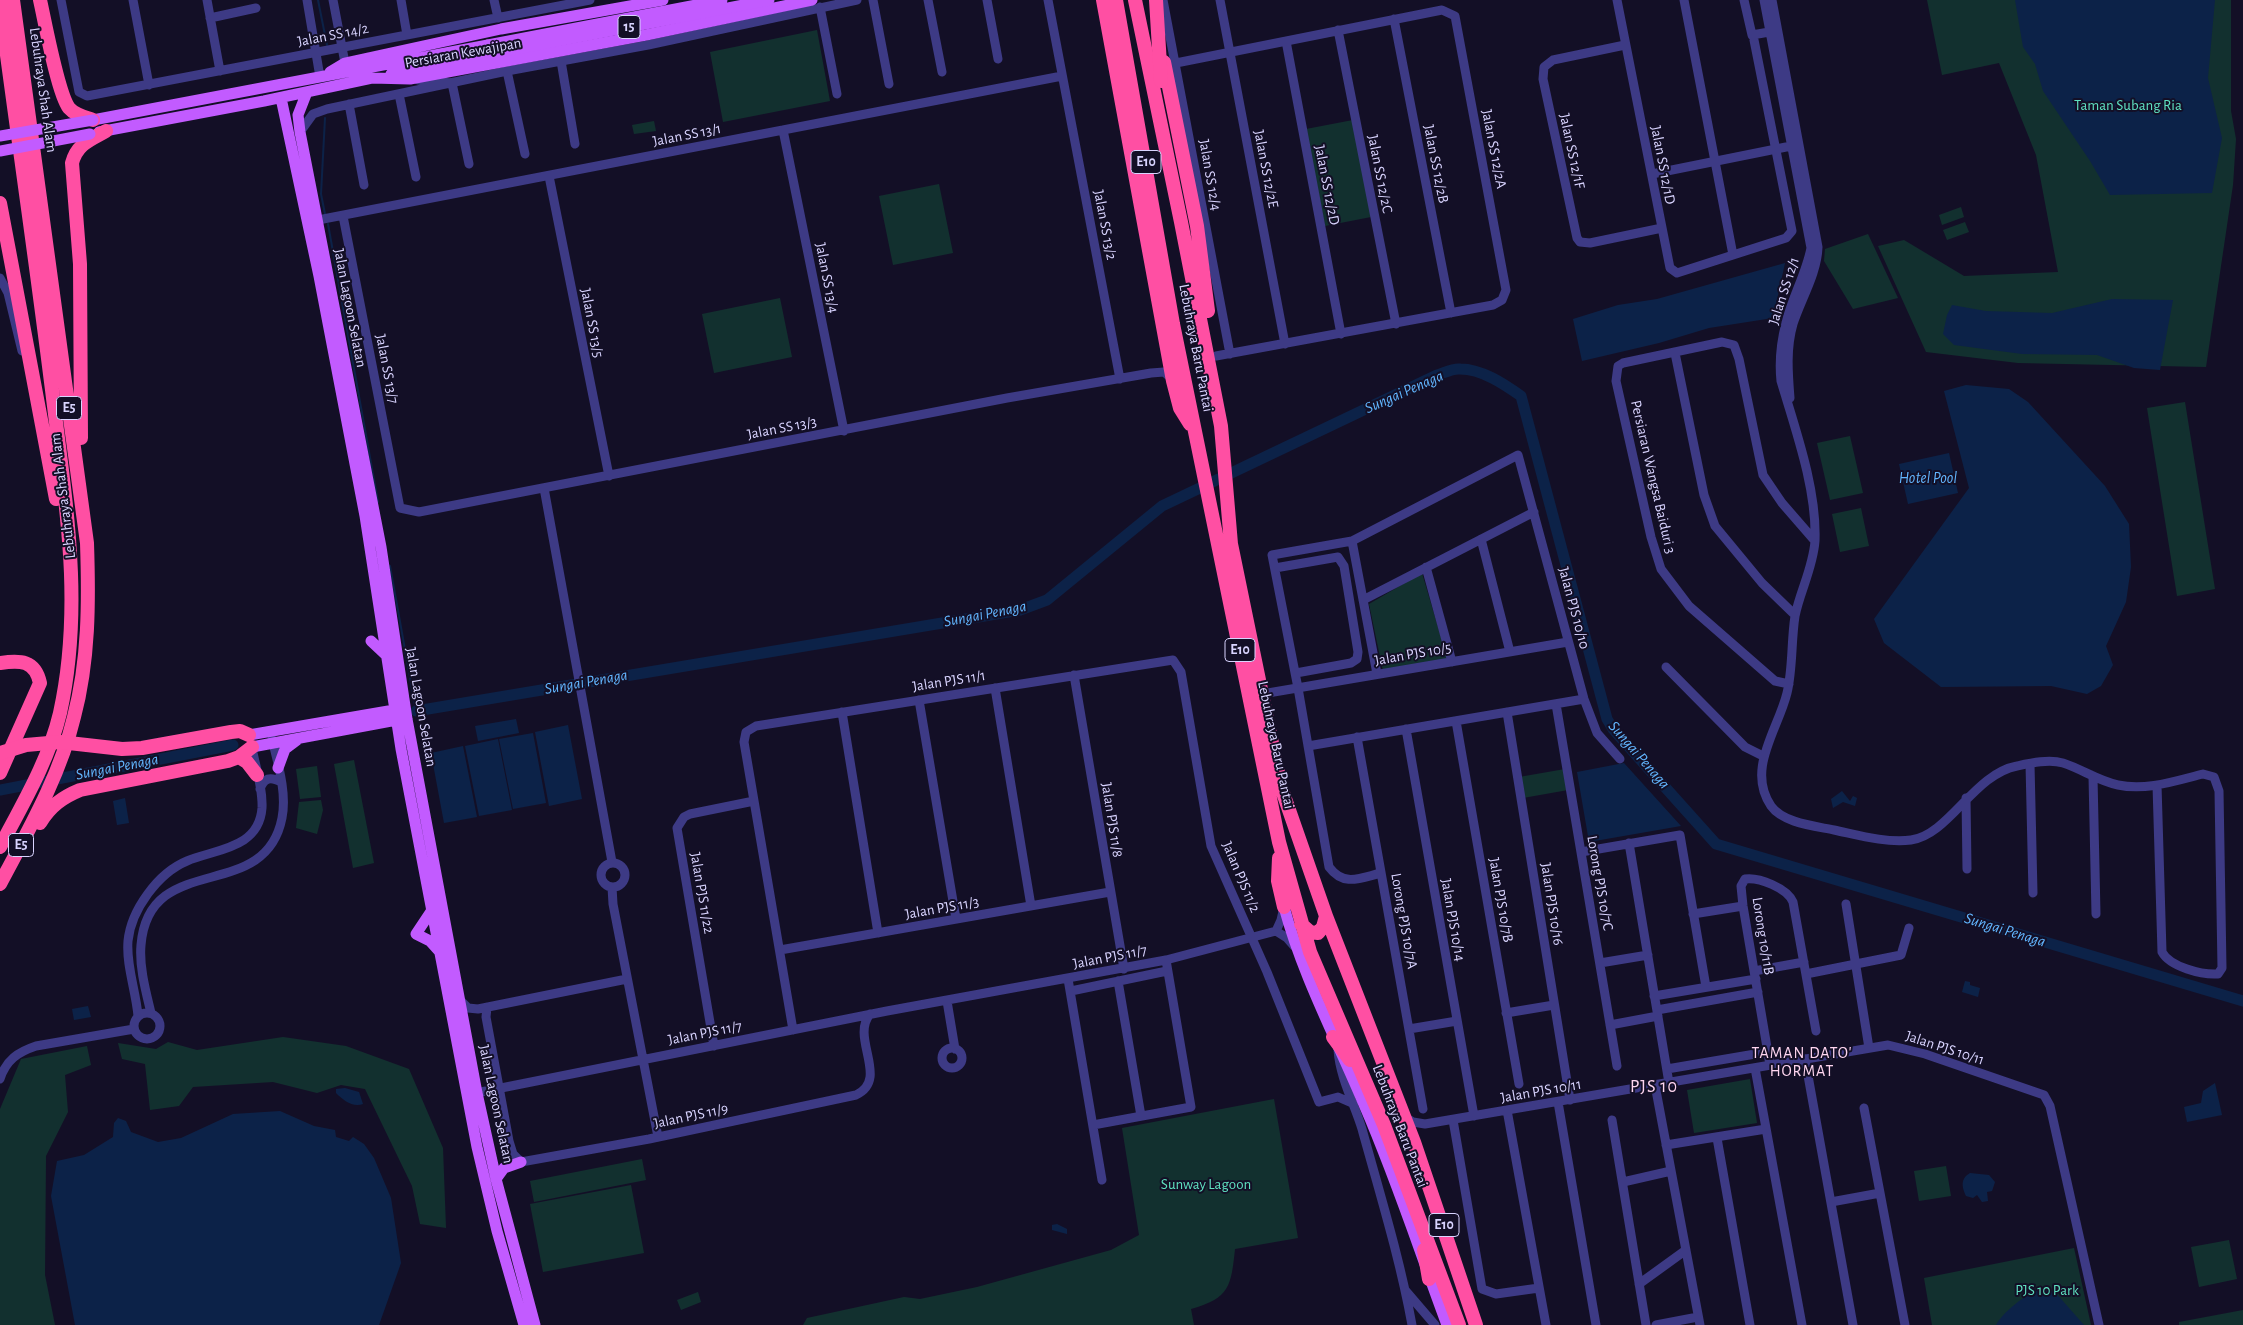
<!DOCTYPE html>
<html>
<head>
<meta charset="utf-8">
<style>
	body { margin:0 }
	canvas { display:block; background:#130f26 }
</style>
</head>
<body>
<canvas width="2243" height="1325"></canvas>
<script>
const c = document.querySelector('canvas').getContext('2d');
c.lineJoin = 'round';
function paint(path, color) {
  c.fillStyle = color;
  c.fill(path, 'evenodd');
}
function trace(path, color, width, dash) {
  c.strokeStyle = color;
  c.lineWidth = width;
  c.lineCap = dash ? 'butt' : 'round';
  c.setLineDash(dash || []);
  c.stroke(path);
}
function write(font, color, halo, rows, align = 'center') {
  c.font = font + ' "Alegreya Sans",sans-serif';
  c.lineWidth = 4;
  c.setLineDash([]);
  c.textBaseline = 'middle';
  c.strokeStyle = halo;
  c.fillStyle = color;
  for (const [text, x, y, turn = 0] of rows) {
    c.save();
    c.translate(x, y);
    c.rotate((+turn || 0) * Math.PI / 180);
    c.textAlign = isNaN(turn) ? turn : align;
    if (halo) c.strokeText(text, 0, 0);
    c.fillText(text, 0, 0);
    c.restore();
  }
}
const green = new Path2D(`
	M1927,0h304v111l5,28 -3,46 -27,182 -188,-4 -92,-11 -48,-106 26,-6 60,36 94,-4 -22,-117 -37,-92 -57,12z
	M817,30l13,71 -107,21 -13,-70z
	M1353,120l18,97 -46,9 -19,-97z
	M654,121l2,10 -22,3 -2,-9z
	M939,184l14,69 -60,12 -14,-69z
	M1961,207l3,10 -22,8 -3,-10z
	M1965,222l4,10 -22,8 -4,-10z
	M1868,234l30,64 -45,11 -29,-48 1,-12z
	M780,298l12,59 -78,16 -12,-59z
	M2185,402l30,187 -38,7 -30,-188z
	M1850,436l13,57 -33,7 -13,-57z
	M1861,508l8,38 -29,6 -8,-38z
	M1422,573l26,88 -65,10 -14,-67z
	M354,760l20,103 -21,5 -19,-104z
	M317,766l4,31 -21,2 -4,-30z
	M1565,769l3,21 -45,8 -4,-21z
	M321,800l2,10 -6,24 -21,-6 3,-26z
	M283,1037l63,9 63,23 34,79 3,80 -26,-4 -8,-38 -47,-97 -24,-4 -24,8 -44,-11 -80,5 -14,19 -29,4 -5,-46 -23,-5 -4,-16 38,6 12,-7 29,8z
	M87,1046l4,19 -26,10 3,37 -22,44 -1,119 10,50h-55v-216l21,-50z
	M1750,1079l7,44 -63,10 -7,-43z
	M1274,1099l24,139 -63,11c-4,37 -5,49 -44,60l3,16h-391l4,-7 97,-21 16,2 57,-12 134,-37 28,-15 -17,-107z
	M642,1159l4,21 -112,22 -4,-21z
	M1946,1166l5,30 -32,5 -5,-30z
	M631,1185l13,68 -101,19 -13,-68z
	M2229,1240l8,39 -38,8 -8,-40z
	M2074,1248l17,77h-159l-8,-47z
	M698,1292l3,10 -20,8 -4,-10z
	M2243,1310v15h-64v-3z`);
const water = new Path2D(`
	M2015,0h200l-7,78 14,60 -10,55 -102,2 -20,-34 -47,-70 -8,-27 -12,-17z
	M1785,263l-12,55 -64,10 -50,15 -77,18 -9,-42 45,-14 39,-6z
	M2112,299l61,1 -13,70 -26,-2 -37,-13 -75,-1 -68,-9 -11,-11 4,-19 5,-10 34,6 66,2z
	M1966,385l43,4 19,13 77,84 24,38 2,43 -5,35 -20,44 7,19 -12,21 -14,8 -36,-8 -110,1 -57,-44 -10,-24 95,-131 -25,-97z
	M1949,453l9,40 -50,11 -9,-40z
	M516,719l3,14 -41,8 -3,-15z
	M568,725l14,74 -33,7 -14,-74z
	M533,733l13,70 -33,6 -14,-70z
	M498,739l14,71 -33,6 -14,-70z
	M463,746l14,71 -33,6 -13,-70z
	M1624,763l57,63 -92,16 -12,-70z
	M1842,791l8,10 3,-5 4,2 -2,8 -12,-4 -10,6 -2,-9z
	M125,798l4,25 -12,2 -4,-24z
	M1965,981l5,1v3l10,3 -2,9 -16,-5z
	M88,1006l3,11 -17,3 -2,-11z
	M2215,1083l7,32 -35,7 -3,-15 17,-4 2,-12z
	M345,1088l14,4 4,12c-10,4 -20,-4 -27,-11v-4z
	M280,1111l34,15 21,4 1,7 13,4 4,-4 11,7 10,14 17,40 10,65 -22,62h-304l-24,-129 6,-35 27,-6 29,-18 1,-14 4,-5 8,3 5,11 27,10 23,-4 52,-24z
	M1970,1173l19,2 6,7 -3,9 -5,1 1,9 -6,1 -5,-7 -4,3 -7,-2c-4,-9 -6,-17 4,-23z
	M1057,1224l10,5v5l-15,-4v-5z
	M2039,1289l16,3 29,33h-88c6,-12 30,-31 43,-36z`);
const stream = new Path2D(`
	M318,0l9,45
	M325,118l-4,76 4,20
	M328,224l50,278
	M390,566l26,145`);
const river = new Path2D(`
	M416,711l604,-101 27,-10 115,-94 275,-131c7,-2 16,-7 23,-6 22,0 44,15 61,27l86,323 6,10 103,115 527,157
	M0,790l233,-45`);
const minor = new Path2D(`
	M61,0l18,92 8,4 503,-96
	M133,0l16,85
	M207,0l13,71
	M307,0l13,77
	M333,0l12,63
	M401,0l6,35
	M494,0l4,18
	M873,0l16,84
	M928,0l14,72
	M987,0l11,59
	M1048,0l72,379
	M1163,0l67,354
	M1220,0l65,344
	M1617,0l53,268 7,5 109,-35 6,-7 -38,-191
	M1684,0l49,255
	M1744,0l8,35 23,-4
	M1764,0l47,248c-5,26 -19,49 -25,75 -5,19 -7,39 -5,58 15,50 36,109 34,160 -2,27 -15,50 -20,75 -4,26 -2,52 -8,77 -9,37 -41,76 -16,113 12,17 44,20 63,24 24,5 51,13 77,10 38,-5 63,-66 106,-74 14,-3 32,-7 46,-3 19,6 35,18 55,22 28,6 57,-4 85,-11l11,3 5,14 3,177 -4,6c-16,1 -48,-7 -56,-22l-5,-167
	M1772,0l46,247c-1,27 -17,52 -25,77 -7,24 -5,49 -3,74
	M820,7l17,87
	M210,18l46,-10
	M1394,19l57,294
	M1338,30l58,294
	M1286,41l55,293
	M1625,45l-72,15 -9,7 -1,12 34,159 3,4 10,1 72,-15
	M561,61l14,83
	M1176,63l266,-53 13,6 51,274 -4,10 -9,5 -277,51
	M507,71l18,83
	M418,80l34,3 17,81
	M399,94l17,83
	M349,104l15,81
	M783,130l61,301
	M300,132l13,-18 14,-5 180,-38 141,-26 209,-45
	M1652,174l144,-29
	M549,176l60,300
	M343,216l57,292 19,4 588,-114 144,-25 13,-1 9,8
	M318,220l744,-144
	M0,278l8,15 14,58
	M1675,353l29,142 11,31 47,57 33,32
	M544,488l68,374
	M1481,539l29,113
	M1352,541l25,133
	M1426,567l26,95
	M1275,568l63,-11 6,9 14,86 -1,7 -6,4 -55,10
	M1363,600l171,-88
	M1666,667l79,80 18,9
	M1074,675l50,294
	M1789,684l-14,-3 -86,-75 -28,-37 -10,-32 -35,-156 2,-15 5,-3 99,-21 12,3 5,14 24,116 19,28 33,38
	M995,688l36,218
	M1262,694l306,-52
	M919,700l37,219
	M1556,704l61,362
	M842,712l36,221
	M1507,712l63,388
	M1456,721l63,363
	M1406,729l68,387
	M1357,737l66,372
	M1308,746l276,-47
	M2030,764l3,129
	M2093,777l3,137
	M260,789c4,-11 10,-13 21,-7
	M1966,798l1,71
	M1629,843l40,240
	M1581,852l99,-17 26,152
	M601 875a12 12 0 1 1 24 0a12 12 0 1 1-24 0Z
	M1381,873c-21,5 -37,14 -52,-6l-31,-179 -26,-133 80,-14 166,-86 66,244 13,34 23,26
	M612,887l1,17 45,233
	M1846,904l23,144
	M1693,914l50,-8
	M1276,931l11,7 7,8
	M780,950l330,-58
	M1600,963l48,-8
	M1754,971l50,-9
	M1806,974l95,-19 8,-27
	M1068,979l34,201
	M1118,981l23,135
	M1071,991l96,-20
	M1654,996l102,-17
	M459,999l9,9 10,1 149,-30
	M947,1001l8,48
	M487,1007l-1,10 23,124 4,13 8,8 128,-23 207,-44c34,-16 -6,-57 14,-81
	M1657,1010l101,-18
	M134 1026a13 13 0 1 1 26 0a13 13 0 1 1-26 0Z
	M151,1013c-5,-21 -12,-46 -10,-68 8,-96 124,-40 141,-127 5,-25 -4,-54 -10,-79
	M1506,1013l48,-8
	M138,1016c-2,-25 -12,-50 -10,-75 3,-31 30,-68 59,-80 28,-12 72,-12 75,-53 1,-20 -7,-44 -11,-64
	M1610,1025l48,-9
	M1409,1029l48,-8
	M793,1030l-49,-288 2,-10 10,-6 417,-66 8,12 30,174 56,126 52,130 19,-5 16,7
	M714,1046l-37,-218 7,-11 6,-3 64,-13
	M942 1058a10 10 0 1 1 20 0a10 10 0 1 1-20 0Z
	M1338,1050c2,28 16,53 24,79 18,65 38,130 50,196
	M1805,1059l48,266
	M1770,1065l-27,-159 -2,-20 4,-7c14,-2 42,9 48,23l23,129
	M1755,1068l47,257
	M1667,1069l100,-17
	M0,1079c6,-19 18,-27 36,-33l98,-17
	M1655,1085l45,240
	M471,1094l416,-83 279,-51 110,-29 5,-11 3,-13
	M1558,1102l38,223
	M1864,1108l41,217
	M1507,1110l39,215
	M1405,1117l8,5 12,2 463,-79 37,9 119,41 6,11 49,219
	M1453,1120l29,169 14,5 43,-6
	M1612,1120l34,205
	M1093,1125l98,-18 -25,-147
	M1717,1138l33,187
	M1666,1145l100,-16
	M1623,1182l48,-11
	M1831,1202l49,-9
	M1639,1284l47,-34
	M1405,1290l30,35
	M1656,1325l42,-8`);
const major = new Path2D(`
	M330,72l15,-9 156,-34 162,-29
	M391,74l99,-20
	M307,92l-9,23 2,17 81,415 26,172 70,374 19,86 39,146
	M281,98l38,178 46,240 36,233 76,398 20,84 27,94
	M93,120l395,-75
	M99,132l165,-31 108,-23 38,1 236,-44 166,-35
	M371,641l16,15
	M249,735l151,-26
	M252,747l150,-28
	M278,768l7,-19 12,-9
	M1284,907c19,70 53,133 81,200 31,71 55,146 82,218
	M432,910l-16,24 14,7 9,10
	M496,1179l8,-11 17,-6`);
const highway = new Path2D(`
	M40,0c5,22 18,94 29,108 6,7 16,9 24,12
	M1103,0l70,381 7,27 10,16
	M1116,0l57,324 106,518 31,110 74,173 75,200
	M1135,0l46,222 40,204 10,118 50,243 45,129 88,226 62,183
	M0,3c17,129 36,258 52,387 13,109 32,214 8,323 -11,47 -38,92 -60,134
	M1164,62l33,164 11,85
	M0,203l56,296
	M81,438l-1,-174 -8,-101c5,-19 18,-23 34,-32
	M0,663c20,-3 35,-3 40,20l-40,90
	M239,757l8,5 10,13
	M40,823c10,-17 23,-26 40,-33l148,-29 11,-4 13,-10
	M1279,858l-1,23 6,26
	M0,884c28,-53 60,-108 74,-167 15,-57 15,-115 13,-174l-74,-543
	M1301,924l9,8 8,1 5,-6 3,-11
	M1333,1037l17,23
	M1424,1250l5,29`);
const majorBridge = new Path2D(`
	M488,45l234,-45
	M490,54l279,-54
	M0,136l93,-16
	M0,151l90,-17`);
const highwayBridge = new Path2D(`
	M1156,0l5,81
	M0,753l26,-8 34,-3 62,7 20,-1 89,-16 9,-1 9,4`);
const shields = [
	[629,27,22],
	[1146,162,30],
	[69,408,25],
	[1240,650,30],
	[21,845,25],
	[1444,1225,30]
];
const shieldNames = [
	["15",629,27],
	["E10",1146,162],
	["E5",69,408],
	["E10",1240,650],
	["E5",21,845],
	["E10",1444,1225]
];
const streetNames = [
	["Jalan SS 14/2",333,35,-11],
	["Persiaran Kewajipan",463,53,-10],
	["Lebuhraya Shah Alam",43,90,82],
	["Jalan SS 13/1",687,135,-11],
	["Jalan SS 12/2A",1494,149,79],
	["Jalan SS 12/1F",1572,151,78],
	["Jalan SS 12/2B",1436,164,79],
	["Jalan SS 12/1D",1663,165,79],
	["Jalan SS 12/2E",1266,169,79],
	["Jalan SS 12/2C",1380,174,79],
	["Jalan SS 12/4",1210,175,80],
	["Jalan SS 12/2D",1327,185,79],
	["Jalan SS 13/2",1105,225,79],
	["Jalan SS 13/4",827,278,79],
	["Jalan SS 12/1",1784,291,-72],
	["Jalan Lagoon Selatan",350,308,79],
	["Jalan SS 13/5",592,323,79],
	["Lebuhraya Baru Pantai",1196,348,79],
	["Jalan SS 13/7",387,369,79],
	["Jalan SS 13/3",782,428,-11],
	["Persiaran Wangsa Baiduri 3",1653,477,77],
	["Lebuhraya Shah Alam",63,496,-97],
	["Jalan PJS 10/10",1574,608,75],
	["Jalan PJS 10/5",1413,654,-10],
	["Jalan PJS 11/1",949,681,-9],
	["Jalan Lagoon Selatan",421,707,80],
	["Lebuhraya Baru Pantai",1276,745,78],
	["Jalan PJS 11/8",1112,820,81],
	["Jalan PJS 11/2",1241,877,67],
	["Lorong PJS 10/7C",1600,883,80],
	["Jalan PJS 11/22",702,893,80],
	["Jalan PJS 10/7B",1501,900,80],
	["Jalan PJS 10/16",1552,904,81],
	["Jalan PJS 11/3",942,908,-10],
	["Jalan PJS 10/14",1453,920,80],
	["Lorong PJS 10/7A",1404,921,80],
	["Lorong 10/11B",1763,936,81],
	["Jalan PJS 11/7",1110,957,-11],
	["Jalan PJS 11/7",705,1033,-11],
	["Jalan PJS 10/11",1945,1048,18],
	["Jalan PJS 10/11",1541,1091,-10],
	["Jalan Lagoon Selatan",496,1104,78],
	["Jalan PJS 11/9",691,1116,-12],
	["Lebuhraya Baru Pantai",1400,1126,69]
];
const parkNames = [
	["Taman Subang Ria",2128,105],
	["Sunway Lagoon",1206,1184],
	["PJS 10 Park",2047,1290]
];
const waterNames = [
	["Sungai Penaga",1404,392,-24],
	["Hotel Pool",1928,478],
	["Sungai Penaga",985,614,-11],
	["Sungai Penaga",586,682,-10],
	["Sungai Penaga",1639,755,49],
	["Sungai Penaga",117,767,-11],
	["Sungai Penaga",2005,930,17]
];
const neighbourhoodNames = [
	["TAMAN DATO'",1802,1053],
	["HORMAT",1802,1071]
];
const quarterNames = [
	["PJS 10",1654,1087]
];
paint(green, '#12302f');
paint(water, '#0c2248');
trace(stream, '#0c2248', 2);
trace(river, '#0c2248', 11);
trace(minor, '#3d3a85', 9);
trace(major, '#c25bff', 11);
trace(highway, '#ff4fa3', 14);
trace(majorBridge, '#c25bff', 11);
trace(highwayBridge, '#ff4fa3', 14);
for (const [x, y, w] of shields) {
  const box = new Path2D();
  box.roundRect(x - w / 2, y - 11.5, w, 23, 4);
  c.fillStyle = '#130f26';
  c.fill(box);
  trace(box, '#d9d4ff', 1);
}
write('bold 14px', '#d9d4ff', null, shieldNames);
write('15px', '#d9d4ff', '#130f26', streetNames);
write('15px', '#5fe0c0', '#130f26', parkNames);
write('italic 16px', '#62b6ff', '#130f26', waterNames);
c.letterSpacing = '1px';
write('16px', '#ffd6f0', '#130f26', neighbourhoodNames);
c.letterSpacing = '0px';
c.letterSpacing = '1px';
write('18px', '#ffd6f0', '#130f26', quarterNames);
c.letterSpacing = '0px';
</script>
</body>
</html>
